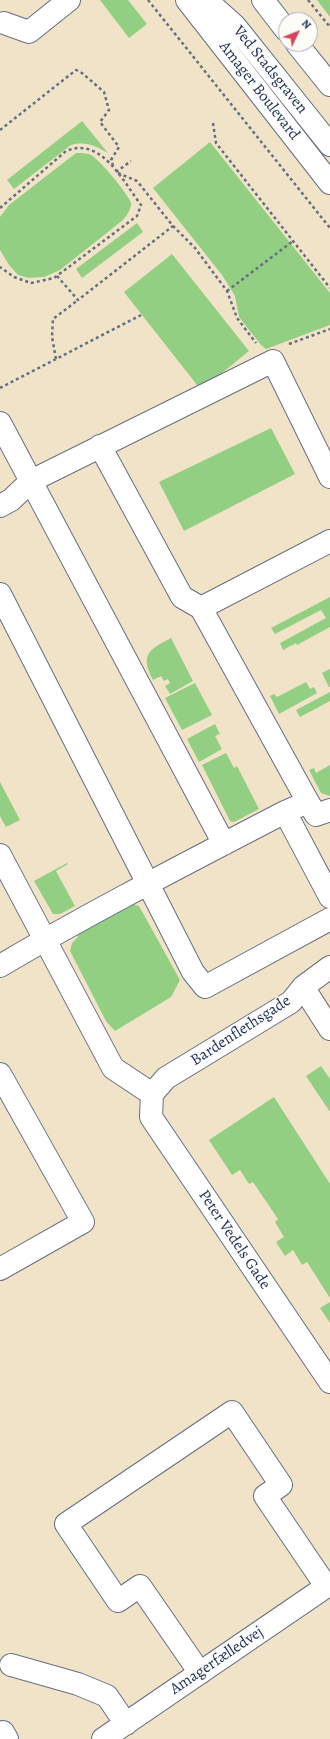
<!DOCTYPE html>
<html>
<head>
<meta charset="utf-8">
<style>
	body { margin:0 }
	#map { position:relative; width:330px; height:1739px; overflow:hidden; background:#f1e3c7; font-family:Alegreya,serif }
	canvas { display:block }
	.north { position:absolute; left:278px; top:12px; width:40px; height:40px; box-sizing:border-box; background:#fdfcf7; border:1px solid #a3aaba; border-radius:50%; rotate:47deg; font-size:11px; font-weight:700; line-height:16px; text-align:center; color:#1b2f5e }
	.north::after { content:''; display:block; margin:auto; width:14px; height:18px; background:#d1495b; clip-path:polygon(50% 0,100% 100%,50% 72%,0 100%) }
</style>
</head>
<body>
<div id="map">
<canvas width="330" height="1739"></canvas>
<div class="north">N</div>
</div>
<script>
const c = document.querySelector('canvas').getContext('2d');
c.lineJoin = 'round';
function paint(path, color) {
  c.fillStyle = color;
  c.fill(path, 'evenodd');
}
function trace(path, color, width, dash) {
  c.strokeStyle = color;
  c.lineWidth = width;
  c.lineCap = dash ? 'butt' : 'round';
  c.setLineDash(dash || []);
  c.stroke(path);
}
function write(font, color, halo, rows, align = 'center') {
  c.font = font + ' Alegreya,serif';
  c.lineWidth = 3;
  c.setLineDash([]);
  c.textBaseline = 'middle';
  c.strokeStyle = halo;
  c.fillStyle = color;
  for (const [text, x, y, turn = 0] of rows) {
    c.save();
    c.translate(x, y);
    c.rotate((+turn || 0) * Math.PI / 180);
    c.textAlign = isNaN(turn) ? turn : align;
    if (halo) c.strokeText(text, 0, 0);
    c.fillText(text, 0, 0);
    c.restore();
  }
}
const green = new Path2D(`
	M100,0h28l19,24 -18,14z
	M317,0h13v17z
	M82,121l26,32c-13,-7 -22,-12 -37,-8l-57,44 -7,-9z
	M210,142l120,151v32l-64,24 -5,-4 -22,-28 -4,-21 -13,-21 -69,-87z
	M76,153c5,0 11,0 15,2 8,4 38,40 40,48 0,7 -4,12 -8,17l-63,50 -16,7 -15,1 -11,-3 -9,-10 -9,-15v-33l9,-12z
	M137,223l6,9 -61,46 -6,-9z
	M172,254l77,97 -48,39 -77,-98z
	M271,428l24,46 -111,57 -25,-49z
	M330,597v30l-33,18 -1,-2 -13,7 -3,-7 46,-25 -5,-8 -46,24 -4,-6z
	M171,638l22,43 -23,13 -5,-8 5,-3 -2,-4 -4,2 -3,-5 -8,4c-13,-25 -5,-30 18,-42z
	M330,669v18h-1l-7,-14z
	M306,682l4,7 4,-2 3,6 -38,21 -9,-18 4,-2 3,3z
	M195,683l17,32 -30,15 -17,-32z
	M330,692v9l-30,16 -4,-7z
	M215,724l5,10 -5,2 7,13 -23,13 -12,-23z
	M226,753l8,15 3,-2 22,43 -25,13 -4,-1 -28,-56z
	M330,765v31l-9,-3 -12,-23 5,-2 2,5z
	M0,782l20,38 -14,7 -6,-11z
	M67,863l1,1 -12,7 19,35 -15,8h-7l-19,-33z
	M133,904l6,2 41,74 -9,17 -56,34 -9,-10 -36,-70 2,-8 6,-6 -1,-4z
	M321,1066l9,13v33l-24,-36z
	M274,1097l56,87v114l-23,-36 -5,3 -9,-15 -8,6 -9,-14 8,-5 -9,-15 3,-3 -25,-37 -4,2 -9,-14 -8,5 -23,-35z
	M330,1302v21l-10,-15z`);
const path = new Path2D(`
	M148,0l182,228
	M308,0l22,27
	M213,123l3,20 114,145
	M0,130l76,-60 6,3 22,19 5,18 -9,12 19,25 -8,13 3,8
	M116,172l15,-11
	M118,173l19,8 36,45 22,22 32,43 10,27 19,25
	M0,208l66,-57c35,-15 57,30 75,54l-4,11 -83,62 -23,5 -17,-6 -14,-10
	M57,276l21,24 95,-74
	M227,291l66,-50
	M289,344l41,-15
	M56,359l-4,-22 1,-18 25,-19
	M0,388l141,-73`);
const minor = new Path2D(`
	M187,0l143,183
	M206,0l29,26 95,119
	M263,0l23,30
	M4,23l25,9 40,-32
	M297,44l33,41
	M0,423l224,421
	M0,506l11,-6 20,-19 242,-120 57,116
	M0,594l193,378 12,15 125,-68
	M201,608l129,-67
	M308,802l8,13 14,-5
	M285,812l45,85
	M0,855l113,213 39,26
	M0,966c93,-55 189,-104 285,-154l23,-10 -107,-194 -19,-11 -82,-151
	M303,987l27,42
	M0,1074l83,148 -83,47
	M152,1094l-1,23 179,265
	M152,1094l14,-16 125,-76 12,-15 27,-20
	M11,1665l67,19 29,12 19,28
	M200,1673l-60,-87 -22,15 -52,-77 166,-112 49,73 -16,11 61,90
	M3,1732l4,7
	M103,1739l227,-155`);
const streetNames = [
	["Ved Stadsgraven",270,70,51],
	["Amager Boulevard",259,91,52],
	["Bardenflethsgade",241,1031,-33],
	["Peter Vedels Gade",234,1240,56],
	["Amagerfælledvej",217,1661,-34]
];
paint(green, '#93cf83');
trace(minor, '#666e83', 24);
trace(path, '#666e83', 2.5, [3, 3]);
trace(minor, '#fff', 22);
write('16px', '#1b2f5e', '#fdfcf7', streetNames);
</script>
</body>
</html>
